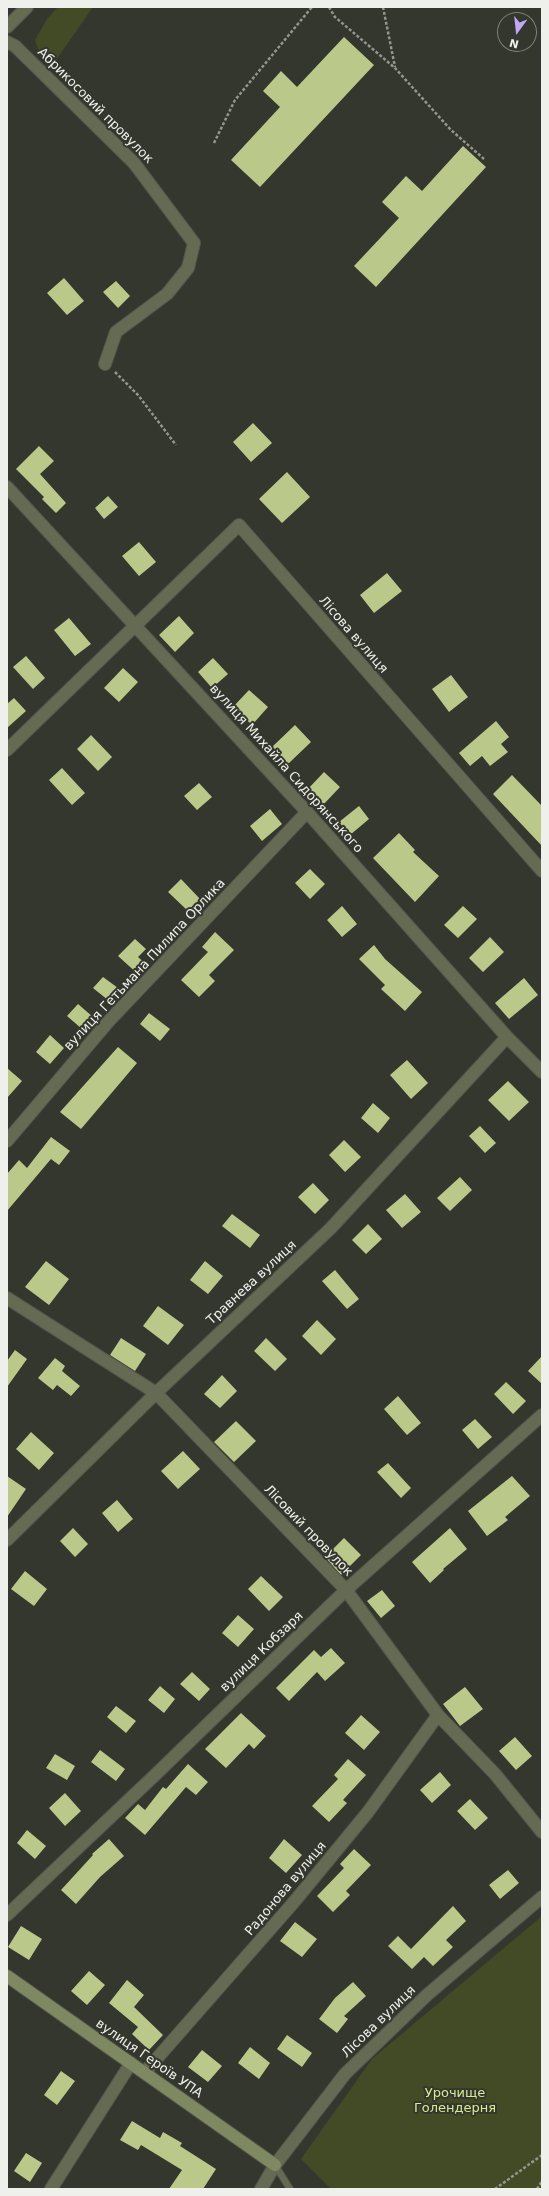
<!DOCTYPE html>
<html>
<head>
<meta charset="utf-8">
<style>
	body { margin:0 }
	#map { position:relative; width:549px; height:2196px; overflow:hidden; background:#34372e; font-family:"DejaVu Sans",sans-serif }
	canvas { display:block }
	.frame { position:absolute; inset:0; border:8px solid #eff0eb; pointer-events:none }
	.north { position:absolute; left:497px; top:12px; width:40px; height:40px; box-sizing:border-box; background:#34372e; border:1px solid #7f817a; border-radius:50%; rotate:195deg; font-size:11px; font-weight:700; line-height:16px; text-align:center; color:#eff0eb }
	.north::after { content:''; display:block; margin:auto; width:14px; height:18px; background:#c1a8f3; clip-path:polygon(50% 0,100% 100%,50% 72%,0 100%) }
</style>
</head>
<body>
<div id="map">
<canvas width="549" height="2196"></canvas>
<div class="frame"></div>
<div class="north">N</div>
</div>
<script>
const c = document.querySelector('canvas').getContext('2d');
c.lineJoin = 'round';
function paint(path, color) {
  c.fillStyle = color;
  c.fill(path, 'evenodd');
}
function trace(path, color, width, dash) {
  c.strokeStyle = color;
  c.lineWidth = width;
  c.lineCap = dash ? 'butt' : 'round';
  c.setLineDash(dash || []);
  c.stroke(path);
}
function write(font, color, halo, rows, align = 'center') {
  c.font = font + ' "DejaVu Sans",sans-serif';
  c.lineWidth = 4;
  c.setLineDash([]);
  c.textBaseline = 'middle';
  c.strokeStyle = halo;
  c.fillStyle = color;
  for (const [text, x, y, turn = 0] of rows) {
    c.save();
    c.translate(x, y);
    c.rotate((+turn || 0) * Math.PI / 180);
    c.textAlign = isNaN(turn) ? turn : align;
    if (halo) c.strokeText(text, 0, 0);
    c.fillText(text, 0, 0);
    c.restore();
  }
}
const green = new Path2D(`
	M58,7h35l-37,53 -16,-5 -5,-15 12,-21z
	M542,1916v273h-211l-30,-30 71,-100z`);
const building = new Path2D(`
	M344,37l30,28 -114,122 -29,-27 49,-53 -17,-16 18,-20 16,16z
	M463,146l23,21 -110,120 -22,-21 45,-48 -17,-16 24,-26 16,15z
	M64,278l20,23 -17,14 -20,-22z
	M116,281l14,15 -12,12 -15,-16z
	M253,423l19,20 -21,19 -18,-20z
	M39,446l15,15 -14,13 26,29 -10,10 -14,-14 2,-2 -28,-28z
	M287,472l23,25 -28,26 -23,-24z
	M108,496l10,11 -14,12 -9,-11z
	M139,542l17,20 -17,14 -17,-20z
	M387,573l15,18 -28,22 -14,-18z
	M179,616l15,17 -19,19 -16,-17z
	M69,618l22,26 -16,12 -21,-26z
	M26,656l19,22 -12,11 -20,-22z
	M213,658l15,16 -16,14 -14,-16z
	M123,668l15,14 -19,20 -15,-14z
	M451,675l17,22 -19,15 -17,-23z
	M249,690l19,17 -16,18 -19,-18z
	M14,698l12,13 -19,17v-24z
	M496,721l13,16 -8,7 7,8 -18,14 -8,-10 -12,10 -11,-13z
	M295,725l16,17 -23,22 -16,-17z
	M91,735l21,22 -14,14 -21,-22z
	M62,768l23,25 -13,12 -23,-25z
	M324,772l16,15 -17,18 -16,-15z
	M512,775l30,31v40l-49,-52z
	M199,783l13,14 -15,13 -13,-14z
	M359,806l10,13 -19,16 -11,-13z
	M270,809l12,15 -20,17 -12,-15z
	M399,833l16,17 -2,2 26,24 -24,26 -42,-44z
	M310,869l15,15 -15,15 -15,-16z
	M181,879l19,20 -12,12 -20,-19z
	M342,906l15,18 -15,13 -15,-17z
	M463,906l14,13 -19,19 -14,-13z
	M215,932l19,18 -25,25 6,6 -16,16 -18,-17 27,-28 -6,-5z
	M490,937l14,15 -21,20 -14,-14z
	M135,939l11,10 -8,8 10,9 -9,9 -21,-19z
	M374,945l11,14 37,33 -17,19 -24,-22 4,-4 -26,-26z
	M103,977l15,11 -10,12 -15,-12z
	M524,978l14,17 -29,24 -14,-16z
	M78,1004l15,13 -11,12 -15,-13z
	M149,1013l21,16 -10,12 -20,-17z
	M50,1035l14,13 -14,16 -14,-12z
	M118,1047l19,16 -56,66 -21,-17z
	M407,1060l21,23 -17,16 -21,-24z
	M7,1068l15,13 -15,17z
	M508,1081l21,21 -20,19 -21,-21z
	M373,1103l17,15 -12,15 -17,-15z
	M480,1126l16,17 -11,10 -16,-17z
	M51,1137l19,14 -11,14 -8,-6 -44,52v-37l12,-14 8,8z
	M344,1140l17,17 -16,15 -16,-17z
	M460,1177l12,13 -22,21 -13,-13z
	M313,1183l16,17 -14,14 -17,-17z
	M405,1194l16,18 -19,16 -16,-18z
	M232,1214l28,21 -10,13 -28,-22z
	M368,1224l14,15 -16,15 -14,-14z
	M46,1261l23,18 -20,26 -24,-18z
	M205,1261l18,15 -15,18 -18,-14z
	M335,1270l24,29 -12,10 -25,-28z
	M158,1306l26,19 -16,20 -25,-19z
	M317,1320l19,19 -15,16 -19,-19z
	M121,1338l25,16 -11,17 -25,-16z
	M266,1338l21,21 -12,12 -21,-20z
	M15,1350l12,9 -20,28v-26z
	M542,1356v28l-14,-13z
	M55,1358l10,8 -3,5 18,15 -9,10 -14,-11 -4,5 -15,-12z
	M222,1375l15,16 -17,17 -16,-14z
	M506,1382l20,19 -13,13 -19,-20z
	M398,1396l23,27 -14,12 -23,-26z
	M475,1419l17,18 -14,12 -16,-19z
	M236,1421l20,20 -22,21 -20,-20z
	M31,1432l23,21 -15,17 -23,-21z
	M183,1451l17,18 -22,20 -17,-18z
	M388,1463l23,25 -10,10 -24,-26z
	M7,1476l19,13 -19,28z
	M512,1476l18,20 -25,21 3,3 -21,16 -19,-25z
	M117,1500l16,19 -15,13 -16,-19z
	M73,1528l15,16 -13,13 -15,-16z
	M450,1528l17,21 -24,20 1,1 -14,13 -18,-21z
	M344,1538l17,17 -20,20 -16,-18z
	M25,1571l22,18 -13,17 -23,-17z
	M261,1576l22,21 -14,14 -21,-22z
	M382,1590l13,16 -14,12 -14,-17z
	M238,1615l16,14 -16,18 -16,-14z
	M331,1648l14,15 -20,18 -8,-9 -28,29 -13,-13 38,-38 7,7z
	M192,1672l18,17 -11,12 -19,-17z
	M160,1686l15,13 -11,14 -16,-13z
	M465,1687l18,22 -23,17 -17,-22z
	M116,1706l20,15 -10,12 -19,-16z
	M241,1713l25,23 -12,13 -5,-5 -23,24 -21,-19z
	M361,1715l19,17 -16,18 -19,-17z
	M515,1737l17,19 -16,14 -17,-19z
	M100,1750l25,19 -9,12 -25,-19z
	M55,1754l20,12 -8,14 -21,-12z
	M348,1759l18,16 -23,25 4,3 -18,19 -17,-16 26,-27 -4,-4z
	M188,1764l20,18 -12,13 -10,-8 -41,48 -20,-17 13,-14 7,6 18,-23 3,2z
	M440,1772l11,13 -19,18 -12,-13z
	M65,1793l16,18 -16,15 -16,-18z
	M470,1799l18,19 -13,12 -18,-19z
	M27,1830l19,16 -11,13 -18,-16z
	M109,1839l15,17 -24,21 -24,27 -15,-14 32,-35 -1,-1z
	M284,1839l18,16 -16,18 -17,-15z
	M354,1849l17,16 -25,26 4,4 -17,17 -16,-16 27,-28 -4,-4z
	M508,1870l11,13 -19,16 -11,-14z
	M453,1906l13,15 -20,19 7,7 -20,19 -9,-9 -12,12 -24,-23 10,-10 13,13z
	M295,1922l22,17 -15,18 -22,-16z
	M21,1926l21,13 -13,21 -21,-13z
	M89,1971l16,14 -18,20 -16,-14z
	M127,1980l17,15 -10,12 29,28 -14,15 -17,-16 6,-7 -29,-24z
	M353,1982l13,14 -22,20 4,3 -11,14 -18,-14 16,-21z
	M287,2035l25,18 -10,14 -25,-18z
	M250,2047l20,16 -11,16 -21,-16z
	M202,2050l20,16 -14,16 -20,-15z
	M61,2071l14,10 -18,24 -13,-10z
	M132,2121l28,17 3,-6 19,11 -2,3 36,23 -13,20h-34l13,-19 -41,-25 -3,5 -18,-10z
	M26,2153l16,10 -12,19 -16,-11z`);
const path = new Path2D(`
	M329,7l6,10 60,51 56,62 33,29
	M383,7l12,60
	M214,143l21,-43 77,-93
	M115,372l23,23 38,50
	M495,2189l47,-34
	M537,2189l5,-8`);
const lane = new Path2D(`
	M275,2165l15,24`);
const street = new Path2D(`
	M7,27l20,-20
	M7,42l8,4 119,117 60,80 -6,25 -21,26 -51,38 -11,32
	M7,487l300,325 200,225 35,35
	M7,750l232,-225 303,346
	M7,1141l101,-119 199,-210
	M7,1298l149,95 190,197 92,125 57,59 47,58
	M7,1540l149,-147 175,-165 176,-191
	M7,1915l147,-139 192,-186 196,-175
	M145,2072l149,-170 74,-90 70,-97
	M51,2189l80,-126
	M261,2189l14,-24 70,-91 82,-79 115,-98`);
const secondary = new Path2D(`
	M7,1976l268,189`);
const streetNames = [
	["Абрикосовий провулок",95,106,45],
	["Лісова вулиця",353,635,49],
	["вулиця Михайла Сидорянського",286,769,48],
	["вулиця Гетьмана Пилипа Орлика",145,965,-47],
	["Травнева вулиця",252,1283,-43],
	["Лісовий провулок",308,1531,46],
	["вулиця Кобзаря",262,1652,-44],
	["Радонова вулиця",286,1889,-50],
	["Лісова вулиця",379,2022,-44],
	["вулиця Героїв УПА",149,2059,35]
];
const parkNames = [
	["Урочище",455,2094],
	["Голендерня",455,2109]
];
paint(green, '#434b26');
paint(building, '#bac98a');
trace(lane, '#52554c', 8);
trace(street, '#52554c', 14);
trace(secondary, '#52554c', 14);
trace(path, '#94968f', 2.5, [3, 2]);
trace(lane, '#646b52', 6);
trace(street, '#646b52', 12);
trace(secondary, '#7e8861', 12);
write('13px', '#eff0eb', '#34372e', streetNames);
write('13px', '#d5ea91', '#34372e', parkNames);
</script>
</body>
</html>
